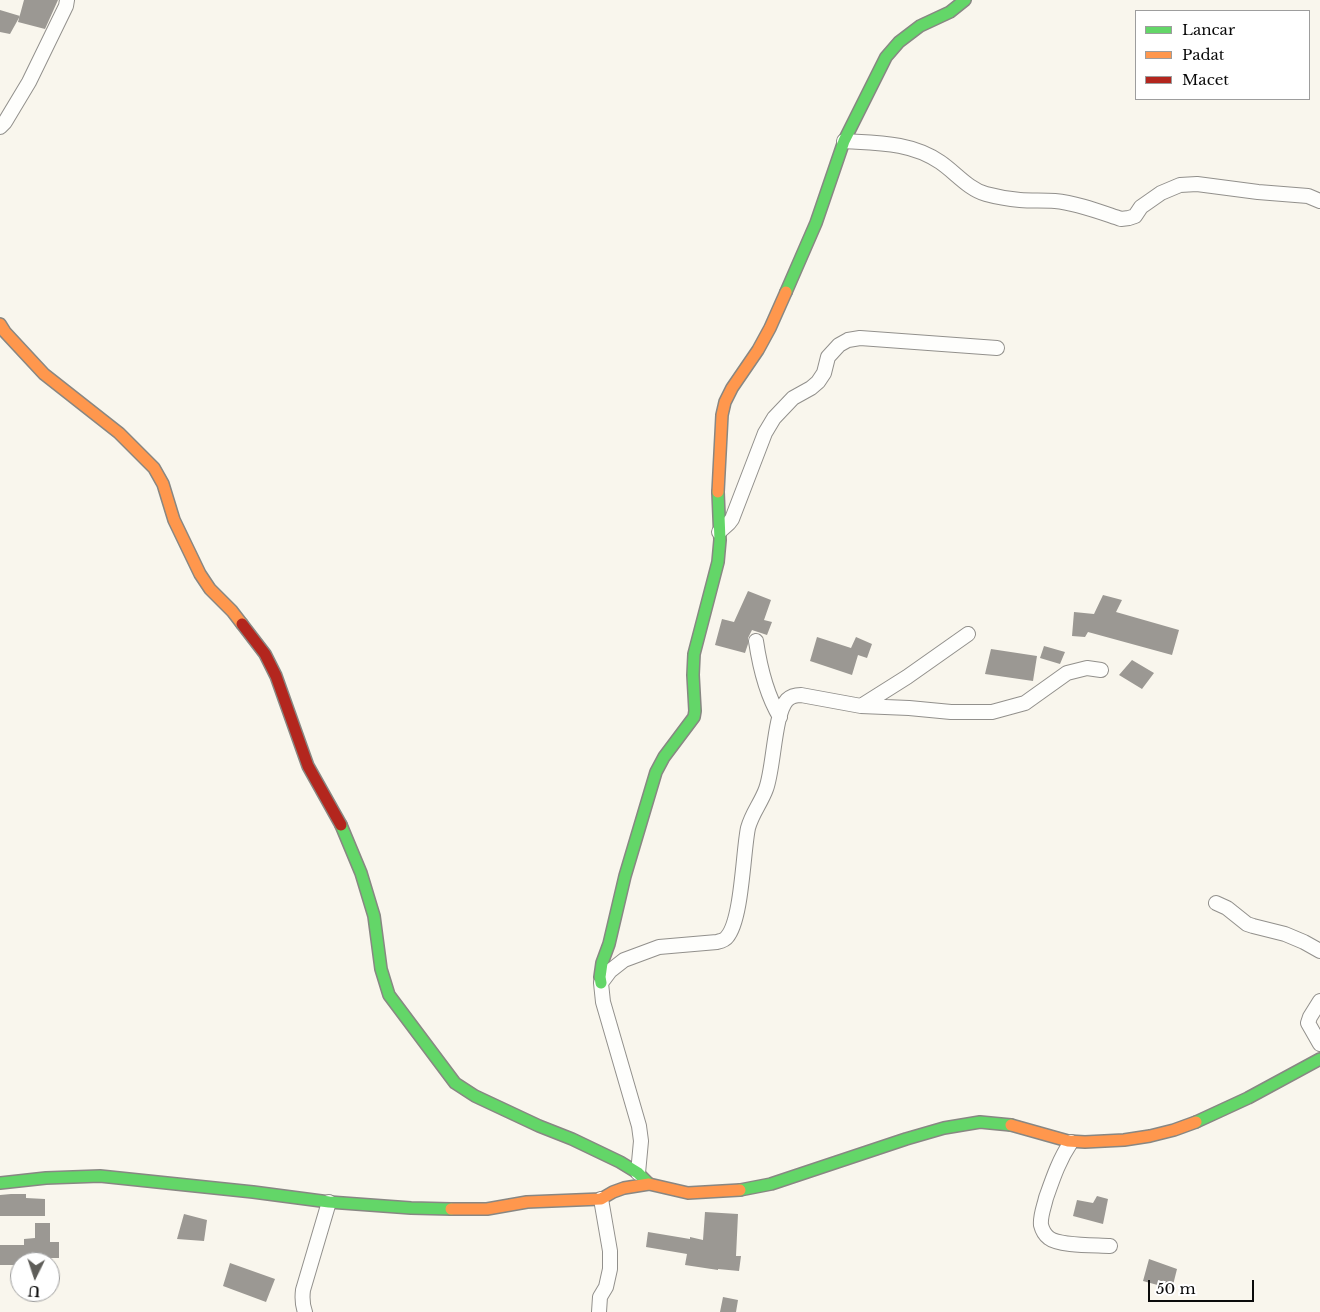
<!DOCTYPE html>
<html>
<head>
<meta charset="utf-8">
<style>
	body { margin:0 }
	#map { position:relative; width:1320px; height:1312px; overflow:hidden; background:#f9f6ed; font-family:"Libre Baskerville",serif }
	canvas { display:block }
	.legend { position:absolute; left:1135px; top:10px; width:175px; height:90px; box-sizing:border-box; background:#fff; border:1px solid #9d9d9d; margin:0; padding:6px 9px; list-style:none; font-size:15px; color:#0a0a0a }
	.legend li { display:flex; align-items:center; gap:10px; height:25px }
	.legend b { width:25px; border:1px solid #9d9d9d }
	.north { position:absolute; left:10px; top:1252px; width:50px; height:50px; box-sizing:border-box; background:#fff; border:1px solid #9d9d9d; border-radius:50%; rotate:184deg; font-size:14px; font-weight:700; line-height:20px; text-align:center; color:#0a0a0a }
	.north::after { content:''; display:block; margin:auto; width:18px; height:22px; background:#5e5d59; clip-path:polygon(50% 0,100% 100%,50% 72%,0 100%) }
	.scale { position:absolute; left:1148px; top:1280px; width:106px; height:22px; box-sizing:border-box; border:2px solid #0a0a0a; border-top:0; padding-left:6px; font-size:15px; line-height:18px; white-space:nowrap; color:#0a0a0a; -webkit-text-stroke:4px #fff; paint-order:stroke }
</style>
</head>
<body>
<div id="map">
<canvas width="1320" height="1312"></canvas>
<ul class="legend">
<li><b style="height:6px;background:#63d668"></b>Lancar</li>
<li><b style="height:6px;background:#ff974d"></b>Padat</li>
<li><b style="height:6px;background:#b3261e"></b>Macet</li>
</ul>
<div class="north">U</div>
<div class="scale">50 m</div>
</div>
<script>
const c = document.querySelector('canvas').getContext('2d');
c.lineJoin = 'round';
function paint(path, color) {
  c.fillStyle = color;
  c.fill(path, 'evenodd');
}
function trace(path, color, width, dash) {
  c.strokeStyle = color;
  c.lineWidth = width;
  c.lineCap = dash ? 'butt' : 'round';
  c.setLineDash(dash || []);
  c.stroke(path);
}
const building = new Path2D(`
	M24,0h34l-13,29 -27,-7z
	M0,10l20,6 -10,18 -10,-2z
	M748,591l23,9 -7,20 8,2 -5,13 -15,-5 -4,8v6l-3,9 -30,-8 7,-26 12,3z
	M1103,595l19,5 -6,12 63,18 -7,25 -84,-23 -3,5 -13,-1 2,-24 20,2z
	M817,637l34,11 5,-11 16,7 -5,14 -9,-3 -6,20 -42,-14z
	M1044,646l21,6 -5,12 -20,-6z
	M991,649l46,7 -4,25 -48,-7z
	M1132,660l22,13 -12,16 -23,-14z
	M11,1194h15v4l19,1v17h-45v-21z
	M1097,1196l11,3 -5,25 -30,-8 4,-16 16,3z
	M705,1212l33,2 -2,42h5l-2,15 -21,-2v1l-33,-5 2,-11 -41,-7 2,-15 42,7v-2l13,3z
	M184,1214l23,6 -3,21 -27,-2z
	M35,1223h15v19h9v16h-25v4h-14v3h-20v-20h24v-6l11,-1z
	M1149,1259l28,10 -5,20 -29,-8z
	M230,1263l45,16 -9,23 -43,-16z
	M723,1297l15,3 -2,12h-16z`);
const street = new Path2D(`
	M0,127l5,-5 24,-40 37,-76 1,-6
	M844,141c33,2 67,1 96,21 15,10 28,27 46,32 11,3 23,5 34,6 12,1 23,0 35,1 22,2 45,11 66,18l8,-1 6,-2 6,-9 20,-14 19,-8 17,-1 61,8 50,4 12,5
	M719,532l10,-9 3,-4 33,-86 9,-15 19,-20 18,-10 7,-6 6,-9 4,-16 11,-12 9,-5 12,-2 137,10
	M756,641c4,27 10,53 24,76
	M861,706l48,2 42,4h41l33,-9 42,-30 20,-5 14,2
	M1216,903l11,5 20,16 6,2 32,8 19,8 16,9
	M1320,1001l-10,16 -2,6 12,21
	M1071,1142c-12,18 -18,36 -25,56 -2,9 -6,18 -5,27 1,4 4,10 8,13 10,8 47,7 61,8
	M638,1173l3,-32 -2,-15 -36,-124 -2,-19 9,-12 14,-11 35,-13 58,-5c4,-1 8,-2 10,-5 15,-17 16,-85 21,-109 4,-15 13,-25 18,-39 8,-21 8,-75 21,-89 4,-4 9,-5 14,-5l60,11 46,-29 61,-43
	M305,1312c-3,-8 -3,-14 -2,-22l26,-88
	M599,1312l1,-15 6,-10 4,-18v-18l-9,-52`);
const fast = new Path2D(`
	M786,292l30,-69 28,-82 42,-84 13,-15 21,-16 30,-14 15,-12
	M341,825l20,48 13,43 7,53 8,26 66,88 20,13 64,30 33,13 48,23 18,11 11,11
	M601,983l-1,-6 2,-14 7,-19 16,-68 31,-104 8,-15 30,-40 1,-6 -2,-36 1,-21 24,-92 2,-22 -2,-48
	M1196,1122l52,-24 72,-39
	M0,1183l46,-5 54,-2 153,16 76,10 82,6 40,1
	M740,1190l31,-6 135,-45 38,-11 36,-6 31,3`);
const slow = new Path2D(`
	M0,324l5,8 39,42 75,59 35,35 9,16 11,36 26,54 10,15 22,22 10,13
	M718,492l4,-77 3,-13 7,-14 26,-38 12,-22 16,-36
	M1011,1125l57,16 17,1 39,-2 26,-4 24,-6 22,-8
	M451,1209h36l40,-7 74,-3 12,-7 11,-4 25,-4 39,9 52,-3`);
const jam = new Path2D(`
	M242,624l23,30 11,22 32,90 33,59`);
paint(building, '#9b9893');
trace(street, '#92908c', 16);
trace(fast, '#888783', 14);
trace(slow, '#888783', 14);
trace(jam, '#888783', 14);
trace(street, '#fefefc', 14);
trace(fast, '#63d668', 11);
trace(slow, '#ff974d', 11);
trace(jam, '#b3261e', 11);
</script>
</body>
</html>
